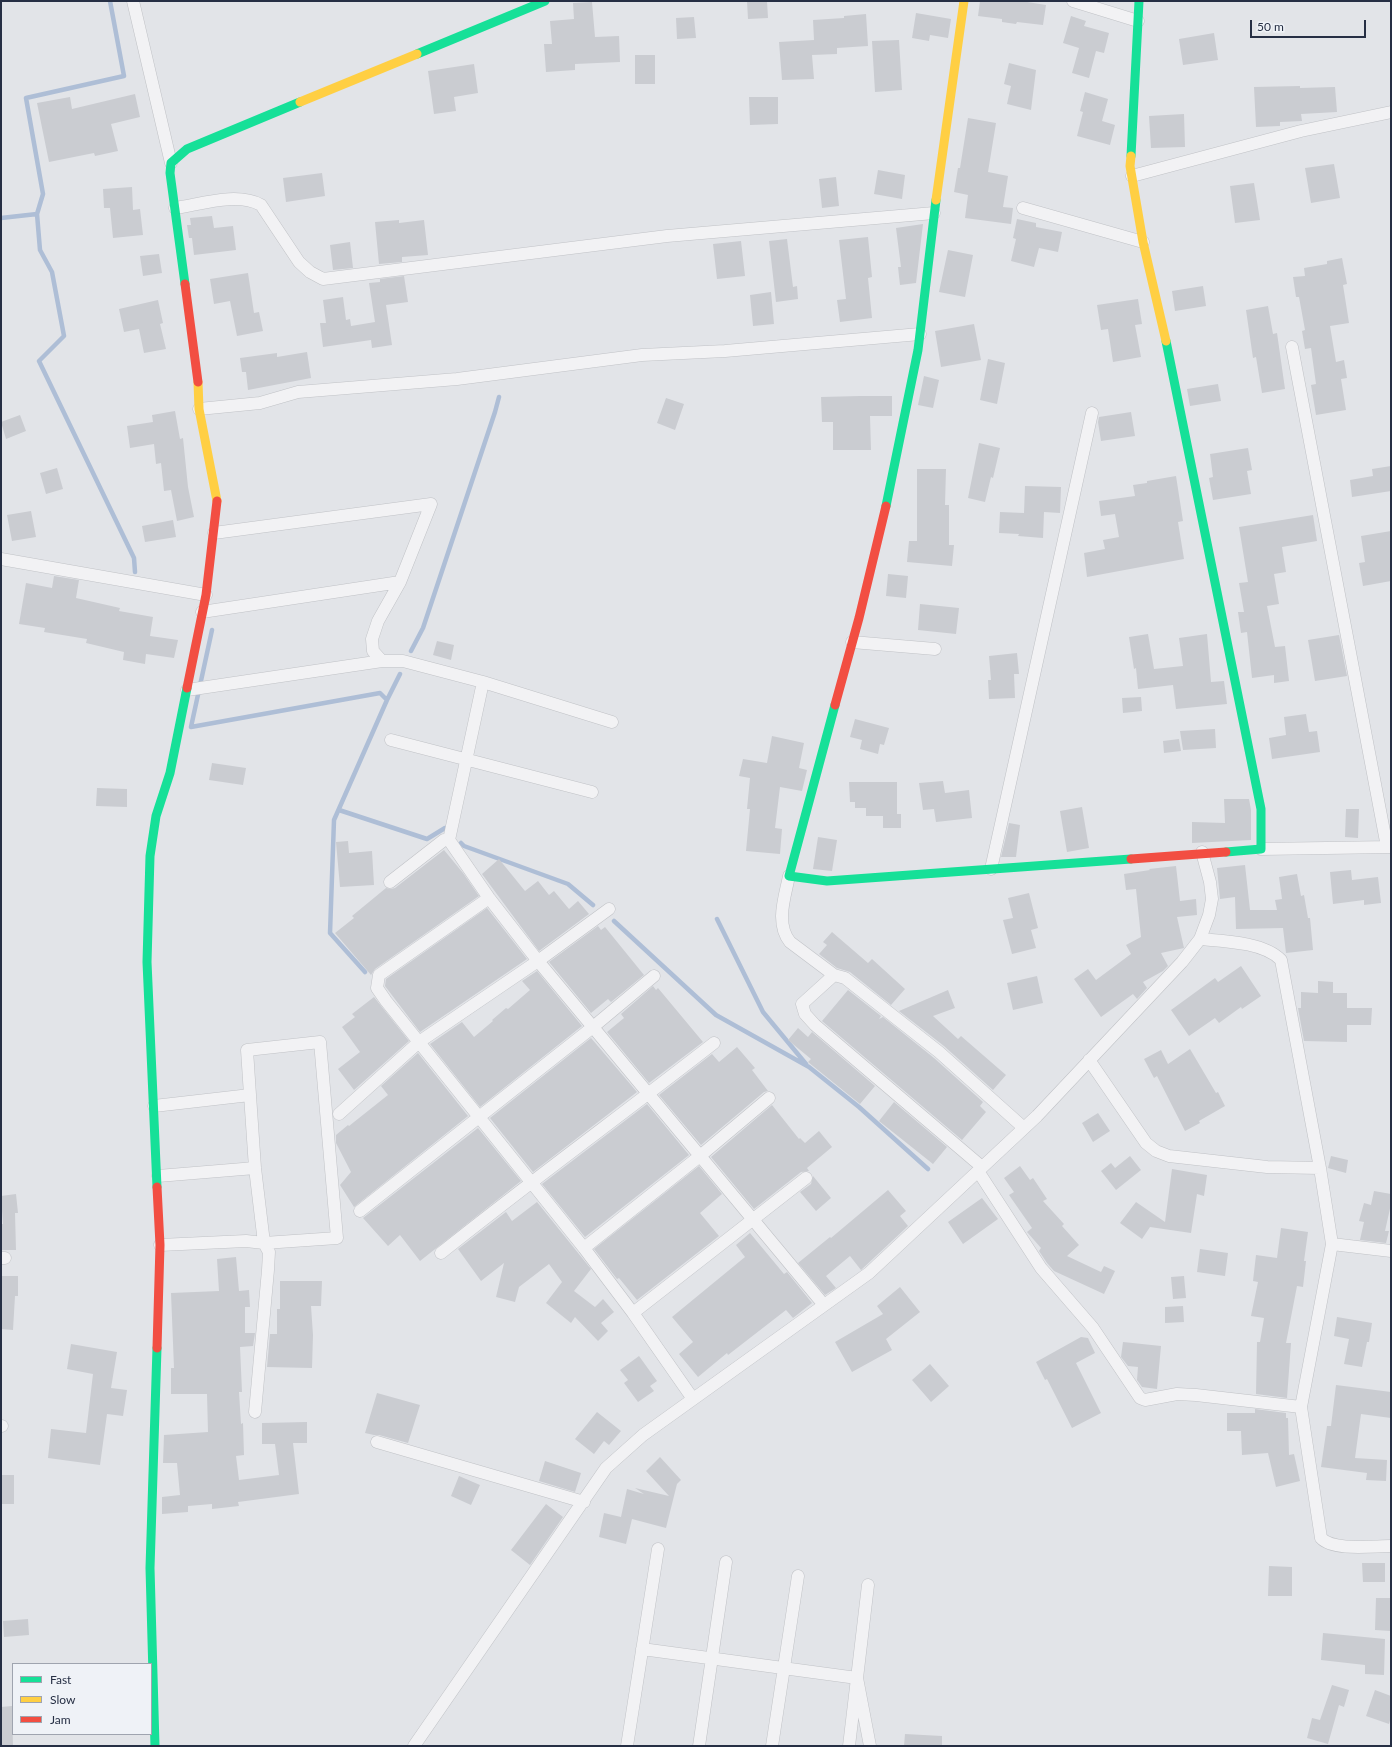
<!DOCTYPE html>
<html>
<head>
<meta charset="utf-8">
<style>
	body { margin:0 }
	#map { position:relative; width:1392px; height:1747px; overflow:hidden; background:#e2e4e8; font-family:Lato,sans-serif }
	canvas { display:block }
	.frame { position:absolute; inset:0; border:2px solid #262f44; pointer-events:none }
	.legend { position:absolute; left:12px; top:1663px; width:140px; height:72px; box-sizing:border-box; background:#eff2f7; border:1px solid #9fa4af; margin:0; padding:5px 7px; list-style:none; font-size:12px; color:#262f44 }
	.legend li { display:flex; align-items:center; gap:8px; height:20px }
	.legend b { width:20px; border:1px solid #9fa4af }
	.scale { position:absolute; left:1250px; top:20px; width:116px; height:18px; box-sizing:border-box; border:2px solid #262f44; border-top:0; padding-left:5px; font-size:12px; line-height:14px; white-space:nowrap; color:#262f44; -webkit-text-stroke:3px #eff2f7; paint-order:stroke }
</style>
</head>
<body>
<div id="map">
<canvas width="1392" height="1747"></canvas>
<div class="frame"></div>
<ul class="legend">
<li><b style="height:5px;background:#16e098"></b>Fast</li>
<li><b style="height:5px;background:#ffcf43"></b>Slow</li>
<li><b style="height:5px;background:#f24e42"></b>Jam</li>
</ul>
<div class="scale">50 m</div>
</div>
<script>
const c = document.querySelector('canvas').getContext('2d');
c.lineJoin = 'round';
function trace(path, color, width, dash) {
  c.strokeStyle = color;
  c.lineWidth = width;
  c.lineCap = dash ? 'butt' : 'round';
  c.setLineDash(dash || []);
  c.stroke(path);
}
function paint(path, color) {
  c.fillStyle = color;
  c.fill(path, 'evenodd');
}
const stream = new Path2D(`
	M110,1l14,75 -98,22 17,96 -6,20 3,36 12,22 12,64 -25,25 95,197 1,14
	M1,218l36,-4
	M212,630l-21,97 189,-34 7,7 13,-26
	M411,651l12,-23 72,-216 4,-15
	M339,810l88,29 18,-11
	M461,843l3,3 104,38 25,21
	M717,919l46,93 43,52
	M614,921l102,94 93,52 50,40 69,62
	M365,972l-35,-39 4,-113 53,-120`);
const building = new Path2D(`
	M747,1h20l1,17 -20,1z
	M980,1h41l25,4 -3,20 -26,-3 -1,2 -14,-2v-3l-24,-3z
	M592,2l3,35 24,-1 1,26 -45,2v6l-29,2 -2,-28h8l-2,-23 24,-2 -1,-16z
	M916,13l35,6 -3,19 -18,-3 -1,6 -17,-3z
	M866,14l2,32 -31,2v6l-25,1 2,24 -32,1 -3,-38 35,-2 -1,-20 31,-2v-2z
	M1071,16l15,5 -2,5 25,7 -5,20 -8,-2 -7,27 -17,-5 7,-25 -16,-5z
	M694,17l2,21 -19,1 -1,-21z
	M1214,33l4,27 -35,5 -4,-26z
	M899,40l3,50 -27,2 -3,-51z
	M635,55h20v29h-20z
	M1009,63l27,7 -5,40 -24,-6 4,-18 -7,-2z
	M474,64l4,29 -24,4 2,14 -22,3 -6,-43z
	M1300,86v2l35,-1 2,25 -36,2 1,7 -22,1v4l-24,1 -2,-40z
	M1085,92l23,7 -6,22 13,4 -5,20 -33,-9 6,-24 -3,-1z
	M135,94l5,23 -29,7 7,27 -23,5 -1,-3 -45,9 -12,-59 33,-6 2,12z
	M749,97h29v27l-28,1z
	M1184,114l1,33 -34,1 -2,-32z
	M968,118l28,5 -8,49 20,4 -5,31 10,1 -2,16 -46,-6 3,-23 -14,-3 4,-24h2z
	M1334,164l6,34 -29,5 -6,-35z
	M878,170l27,5 -3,24 -28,-5z
	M322,173l3,23 -39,6 -3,-24z
	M836,177l3,29 -17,2 -3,-29z
	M1254,183l6,37 -25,3 -5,-37z
	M132,187l1,23 7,-1 3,26 -30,3 -3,-30h-6l-1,-19z
	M212,216l2,12 19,-2 3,24 -42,5 -2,-17h-3l-2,-13h4l-1,-7z
	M1017,219l19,4v4l26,5 -4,20 -19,-4 -5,19 -23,-6 5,-22 -3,-1z
	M399,220v3l25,-3 4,35 -26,2v5l-23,2 -4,-42z
	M923,224l-7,59 -16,2 -2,-18h3l-5,-39z
	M868,237l4,40 -4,1 4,40 -32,4 -3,-22 9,-1 -7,-59z
	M787,239l6,48 4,-1 1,13 -22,3 -7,-61z
	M741,241l4,35 -28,3 -4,-35z
	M350,242l3,26 -20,2 -3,-25z
	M948,250l25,5 -8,42 -26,-5z
	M159,254l3,19 -19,3 -3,-20z
	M1342,258l5,26 -4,1 6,38 -19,3 6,36 8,-2 3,18 -6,1 5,31 -30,5 -5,-30 5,-1 -5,-36 -6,1 -3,-18 3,-1 -6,-33h-3l-3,-20 12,-1 -1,-8 23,-4v-3z
	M248,273l6,40 5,-1 4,19 -26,5 -7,-35 -16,3 -4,-25z
	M404,276l4,26 -22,3 6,40 -20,3 -1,-8 -48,7 -3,-24h6l-3,-23 20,-3 3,23 4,-1 1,7 24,-4 -6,-39 11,-1v-3z
	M1203,286l3,20 -31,5 -3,-20z
	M771,292l3,32 -21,2 -3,-31z
	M1138,299l4,25 -7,1 6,32 -28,5 -5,-33 -7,1 -4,-25z
	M158,300l5,23 -3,1 6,25 -22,4 -5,-24 -15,3 -5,-23z
	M1268,306l5,28 4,-1 8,56 -23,4 -6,-36 -3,1 -7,-48z
	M974,324l7,36 -40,7 -6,-36z
	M307,352l4,26 -63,12 -2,-18h-4l-2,-14 37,-5v4z
	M988,359l17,4 -8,41 -17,-4z
	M924,376l15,4 -6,28 -15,-3z
	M1218,384l3,17 -31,5 -3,-17z
	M860,396h32v20h-22l1,34h-38v-28h-11l-1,-25z
	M666,398l18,6 -9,26 -18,-7z
	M175,411l5,28 3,-1 5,49 6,30 -17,4 -6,-31 -7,1 -3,-28 -5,1 -2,-20 -24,4 -3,-22 26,-4 -1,-7z
	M1131,412l4,24 -34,5 -3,-19 1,-5z
	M20,415l6,16 -20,8 -5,-17z
	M979,443l21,5 -7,30 -2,-1 -6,25 -17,-4z
	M1248,448l4,22 -5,1 4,23 -38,6 -4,-22 4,-1 -3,-23z
	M1391,466v25l-39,6 -2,-17 23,-4 -1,-7z
	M57,468l6,21 -17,5 -6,-21z
	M917,469h29l-1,36h4v40h5l-2,21 -45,-4 2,-21h8z
	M1176,476l7,45 -5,1 6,37 -97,18 -3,-24 21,-4 -2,-9 16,-3 -4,-23 -14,2 -2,-15 36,-5 -2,-11 14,-2v-2z
	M1025,486l36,1 -1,26 -16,-1 -1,26 -25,-2 1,-2 -20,-1 1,-21 24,1z
	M31,511l5,26 -24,4 -5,-26z
	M1313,515l4,26 -35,6 4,25 -12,2 5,30 -12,2 8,41 10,-1 4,35 -15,2v-8l-22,3 -5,-46 -6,1 -3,-21h6l-5,-29 9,-1 -9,-55z
	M173,520l3,17 -31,5 -3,-16z
	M1391,531v50l-28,5 -4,-23 6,-1 -4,-26z
	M888,574l20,2 -2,22 -20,-2z
	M54,576l25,4 -3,18 44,10 -1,3 34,6 -3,19 28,4 -4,18 -28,-4 -1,10 -22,-4 1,-8 -38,-9 1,-4 -43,-7 1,-4 -26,-4 7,-41 26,5z
	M920,604l39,4 -3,26 -38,-4z
	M1148,634l6,35 29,-3 -4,-28 28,-4 4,48 13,-1 3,23 -51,5 -3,-24 -35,4 -2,-21 -2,1 -5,-32z
	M1339,635l8,41 -32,5 -7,-41z
	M437,641l17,4 -3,15 -18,-5z
	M1017,653l2,21h-5l1,24 -26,1 -1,-19h3l-2,-24z
	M1141,697l1,14 -19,2 -1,-15z
	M1306,714l3,18 8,-1 3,21 -48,7 -3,-21 17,-3 -2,-18z
	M855,719l34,9 -5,17 -4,-1 -2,10 -18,-5 2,-9 -12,-3z
	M1215,729l1,19 -33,2 -3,-19z
	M772,736l32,7 -5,25 8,2 -5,21 -22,-4 -5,41 7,1 -2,25 -34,-3 4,-42h-3l3,-31 -11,-2 4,-17 24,4z
	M1179,739l2,12 -17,2 -1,-12z
	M212,763l34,5 -3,17 -34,-5z
	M943,781l2,12 24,-3 3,28 -36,4 -2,-13 -11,1 -4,-27z
	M849,782h48v32h4v14h-18v-12h-17v-8h-11v-6h-5z
	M97,788l30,1v18l-31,-1z
	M1224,799h25l2,11v30l-59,3v-21l33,1z
	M1082,807l7,41 -22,4 -7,-41z
	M1346,809h13l-1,29 -13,-1z
	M1009,823l11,2 -4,32h-15z
	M818,837l19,3 -5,31 -19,-2z
	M348,841l1,12 23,-2 2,34 -34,2 -4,-45z
	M444,850l19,23 16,23 -104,73 -4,6 -36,-42 19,-15 -2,-2 34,-28 5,1 4,-1z
	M499,859l26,32 13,-10 11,14 5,-4 15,18 9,-8 11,13 -50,37 -57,-77z
	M1245,865l5,45h27l-2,-10 7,-1 -3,-22 18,-3 4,22 3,-1 4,23h2l3,32 -27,3 -3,-25 -47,1 -1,-32 -15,2 -3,-31z
	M1176,866l4,35 16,-2 1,16 -20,2 7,31 -23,5 7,13 -5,5 -20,11 4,6 -10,11 -4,-5 -32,23 -27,-38 14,-10 8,11 35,-26 -5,-9 15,-8 -5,-48 -10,1 -2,-16 26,-4 -1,-1z
	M1351,870l1,10 26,-3 3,26 -17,2v-5l-31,4 -3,-32z
	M1029,893l9,35 -7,2 5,18 -24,6 -9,-34 10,-2 -5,-20z
	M487,908l40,51 -107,73 -35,-46 1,-7z
	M598,926l3,4 4,-3 39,48 -33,27 -3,-3 -17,14 -42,-51z
	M832,932l36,31 4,-4 33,30 -14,16 -41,-33 -13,-4 -18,-14 8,-9 -4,-3z
	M1241,966l20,30 -19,13 -1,-2 -22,16 -4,-5 -26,18 -18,-26 44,-32 3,4z
	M537,971l45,55 -102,81 -50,-63 32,-22 12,15 19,-16 -1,-1 14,-12 2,1 22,-19 -8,-9z
	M1037,976l6,27 -30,7 -6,-27z
	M1318,981l15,1v11h14v15h25l-1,17h-24v17l-43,-1 -6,-33h3v-16l17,1z
	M653,986l3,4 2,-2 45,54 -54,41 -42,-51 17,-14 -3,-4z
	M848,990l33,26 -2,3 4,-2 51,41 49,44 -3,4 6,6 -24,28 -140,-119z
	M948,990l7,18 -22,8 25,23 3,-3 45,39 -13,15 -49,-44 -45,-35z
	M374,997l35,44 -55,49 -16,-21 22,-17 -18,-25 13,-10 -3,-3z
	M798,1028l10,9 4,-5 63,54 -15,18 -52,-42 3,-3 -23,-19z
	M591,1038l46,54 -104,80 -43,-54z
	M737,1047l18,21 -3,2 16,21 -4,1 -63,53 -42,-50 53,-41 7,8z
	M1190,1049l26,44 2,-1 7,14 -26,15 1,2 -15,8 -28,-55 -3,2 -10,-19 17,-9 7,14z
	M418,1053l50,63 -114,91 -14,-22 11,-13 -15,-29v-8l12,-10 1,1 39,-31 -7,-9z
	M894,1102l53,45 -14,17 -54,-43z
	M647,1104l42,51 -104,82 -43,-53z
	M772,1105l27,34 1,-1 5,5 14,-12 13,16 -25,21 2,3 -8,1 -47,37 -43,-52z
	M1098,1113l12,18 -17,11 -11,-19z
	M478,1128l43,53 -101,80 -20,-26 -12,11 -25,-28z
	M1130,1156l11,14 -25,20 -15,-19 10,-8 4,5z
	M1331,1156l17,4 -2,13 -18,-5z
	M699,1166l23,28 -22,19 19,23 -82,64 -18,-22 -2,1 -23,-30z
	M1020,1166l10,14 3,-2 14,21 -4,2 21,23 -2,2 17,19 -12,11 34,16 3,-6 11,5 -11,23 -50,-23 -7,-8 -8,-12 2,-3 -14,-16 5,-4 -23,-33 5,-3 -10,-14z
	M1172,1169l35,6 -3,21 -7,-2 -6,39 -41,-6 -8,12 -22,-16 16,-21 29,20z
	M813,1176l18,22 -15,13 -16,-19 11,-8z
	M888,1190l18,21 -6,5 8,10 -47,44 -11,-14 -24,20 10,12 -11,7 -27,-32 32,-26 1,1z
	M1374,1191l17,3v10l-6,27h4l-3,12 -26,-3 4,-18 -5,-1 5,-18 7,2z
	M16,1194l2,19h-3l1,37h-15v-26h2l-2,-28z
	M982,1198l16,21 -35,25 -15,-22z
	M537,1202l54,67 -17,22 21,16 8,-8 11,13 -13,11 7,8 -10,10 -23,-24 -4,6 -25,-20 16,-21 -13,-18 -30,23 -4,15 -19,-5 8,-34 -23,18 -23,-32 48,-37 6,9z
	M1281,1228l27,4 -4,29h2l-3,26 -6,-1 -11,57h5l-4,55 -31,-4 1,-52h3l4,-24 -13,-2 7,-34 -5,-1 3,-26 21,3z
	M750,1233l34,41 3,-2 25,31 -19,15 -7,-8 -58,45 -1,-2 -29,24 -19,-23 14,-12 -21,-25 73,-60 -9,-12z
	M1200,1249l28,4 -3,23 -28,-4z
	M236,1257l3,34 10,-1 1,17h-5v26h10l-2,13 -13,1 2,45h-3l2,32 2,-1 1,32 -8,1 3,24 40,-5 -4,-31h-13v-21l45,-1v21h-14l6,51 -61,8 1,4 -27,3v-5l-24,2v6l-26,2v-17l18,-2 -3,-32h-14l1,-28 44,-3 -1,-38h-36v-26h3l-3,-75 48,-2 -2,-32z
	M1,1276h17v20h-3l-2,34 -12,-1z
	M1184,1276l2,22 -13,1 -2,-22z
	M280,1281h42l-1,25h-10l2,29 -1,33 -45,-1 3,-33h7v-25h3z
	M900,1287l20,25 -34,27 6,11 -40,22 -17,-30 48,-28 -6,-8z
	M1183,1306l1,16 -19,1v-16z
	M1337,1317l35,6 -3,19h-2l-5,25 -18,-3 5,-25 -15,-3z
	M1081,1337l7,1 7,15 -19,10 25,50 -29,15 -25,-49 -2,1 -9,-18z
	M1123,1342l38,4 -4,43 -15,-2 -5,-7 1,-13 -10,-1 -7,-9z
	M71,1344l46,8 -6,36 16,2 -4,26 -16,-2 -7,51 -52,-7 3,-29 35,4 7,-59 -26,-5z
	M639,1356l18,25 -7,5 4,5 -16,11 -14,-19 4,-3 -8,-10z
	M930,1364l19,22 -18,16 -19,-22z
	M1336,1385l55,7v26l-30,-4 -6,44 32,2 -1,21 -20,-1 1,-7 -46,-6 6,-41h4z
	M377,1393l43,12 -12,38 -29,-8h-5l-9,-2z
	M1255,1409l31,4v5h2l1,37 5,-1 6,27 -24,6 -8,-34 -26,2 -1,-24h-14v-18h28z
	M597,1412l24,19 -12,14 -5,-4 -10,13 -19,-15z
	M660,1457l21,23 -4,4 -11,44 -34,-9 -6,25 -27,-7 5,-24 17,4 6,-28 17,5 -9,-6 34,8 -23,-25z
	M545,1461l36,12 -6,19 -36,-11z
	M1,1475h13v29h-13z
	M459,1476l21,9 -9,20 -20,-9z
	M546,1504l17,13 -33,48 -19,-15z
	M1362,1563h23v19h-22z
	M1269,1566l23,1v29h-24z
	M1376,1598h15v33l-16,-1z
	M28,1619l1,16 -25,2 -1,-16z
	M1323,1633l62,6 -1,36 -19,-1v-9l-44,-5z
	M1332,1685l17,5 -5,17 -5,-2 -11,39 -21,-6 5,-20 8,2z
	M1375,1690l16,6v21l-2,7 -23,-8z
	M12,1706l1,40h-12v-39z
	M905,1734l37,2v10h-38z`);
const street = new Path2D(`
	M133,1l38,162
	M1073,1l65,20
	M1132,176l169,-45 90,-19
	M175,208c27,-4 62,-16 86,-3l38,57 11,10 13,7 344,-43 267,-23
	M1023,208l120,34
	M1292,347l95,500
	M199,409l61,-6 38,-11 159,-13 185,-24 83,-4 195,-17
	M214,533l217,-29 -31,78 -22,39 -6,18 1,12 9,10
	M1,559l205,36
	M202,612l198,-30
	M852,642l83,7
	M187,690l195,-29h21l80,21 129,40
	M391,740l201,52
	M449,840l34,-158
	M1261,849l130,-2
	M991,869l101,-456
	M789,876c-4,21 -14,47 1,66l44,33
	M390,882l54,-42h5l40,58 49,63 286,344
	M489,898l-110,77 -2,13 9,13 198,247 49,65 60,86
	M1200,939c23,2 64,3 81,21l39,208 12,76 -31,163 20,131c12,13 51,8 70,8
	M1089,1060l57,83 10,8 13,5 98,11 53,1
	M154,1106l96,-11 -3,-45 73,-8 17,196 -73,5 -9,-75 -5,-73
	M339,1114l80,-72 119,-81 71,-52
	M982,1167l-167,-142 -10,-11 -3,-10 32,-29 11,3 94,74 85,76
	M978,1171l63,97 52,60 47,70 5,2 32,-6 19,1 105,12
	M158,1176l97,-8
	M360,1211l233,-184 61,-51
	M1332,1244l59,7
	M160,1245l86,-4 18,2 5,9 -1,18 -13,142
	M584,1248l116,-92 69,-58
	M441,1253c90,-72 182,-139 273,-210
	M1,1258h4
	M633,1313l173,-135
	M1,1426h1
	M377,1442l207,60
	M642,1649l215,29 13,68
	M414,1746l192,-278 37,-33 226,-162 168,-157 145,-154 18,-23 9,-24 3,-16 -2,-17 -8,-30
	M627,1746l31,-197
	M699,1746l27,-184
	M772,1746l26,-170
	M849,1746l19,-161`);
const fast = new Path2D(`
	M417,54l128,-53
	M1131,156l8,-155
	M185,284l-15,-111 1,-10 16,-14 113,-47
	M1166,341l95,468v40l-35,3
	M886,506l32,-156 18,-150
	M835,705l-46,171 38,5 304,-22
	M157,1187l-10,-225 3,-106 6,-40 14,-43 17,-85
	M155,1746l-5,-178 7,-220`);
const slow = new Path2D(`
	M300,102l117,-48
	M1131,156l-1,10 13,76 23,99
	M936,200l28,-199
	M198,382l1,27 18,92`);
const jam = new Path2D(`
	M185,284l13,98
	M187,688l19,-93 11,-94
	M835,705l24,-87 27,-112
	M1131,859l95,-7
	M157,1348l3,-103 -3,-58`);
trace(stream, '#aebed6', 4.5);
paint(building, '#caccd1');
trace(street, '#c0c2c6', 13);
trace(street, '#f2f2f4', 12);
trace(fast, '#16e098', 9);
trace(slow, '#ffcf43', 9);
trace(jam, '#f24e42', 9);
</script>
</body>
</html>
